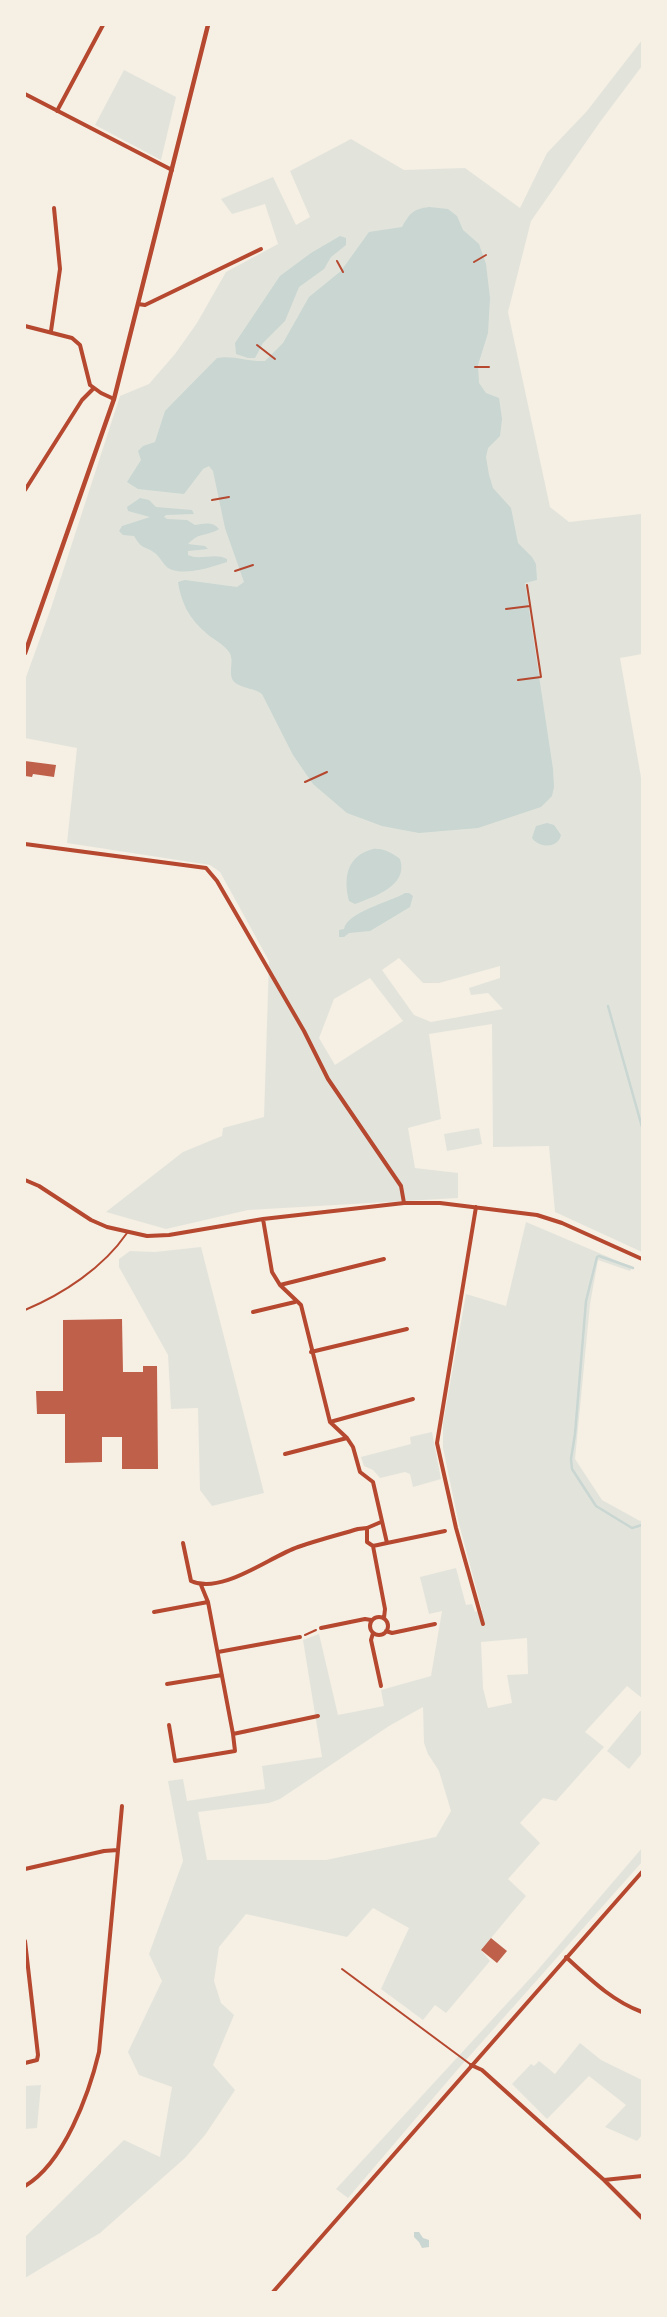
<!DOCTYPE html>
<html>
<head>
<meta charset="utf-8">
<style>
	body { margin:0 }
	#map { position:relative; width:667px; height:2317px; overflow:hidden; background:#f6efe4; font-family:Helvetica,sans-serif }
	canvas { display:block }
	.frame { position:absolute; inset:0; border:26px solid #f6efe4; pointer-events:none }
</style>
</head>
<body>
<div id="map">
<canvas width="667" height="2317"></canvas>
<div class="frame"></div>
</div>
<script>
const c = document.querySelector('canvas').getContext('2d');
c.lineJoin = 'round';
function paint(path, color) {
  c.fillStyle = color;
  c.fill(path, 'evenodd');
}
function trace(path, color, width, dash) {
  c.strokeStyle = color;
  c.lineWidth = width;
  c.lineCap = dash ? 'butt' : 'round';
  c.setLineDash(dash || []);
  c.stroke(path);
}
const green = new Path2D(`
	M642,40v26l-42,56 -69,99 -23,91 42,195 19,15 72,-8 1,5v135l-22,4 22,125v469l-87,-40 -6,-66 -56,1 -1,-123 -63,10 12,85 -33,9 7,40 43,5v25l-210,12 -82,19 -60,-17 77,-60 39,-16 1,-8 41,-11 5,-156 -49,-89 -10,-7 -143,-22 10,-95 -52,-10v-58l26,-72 69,-212 29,-12 26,-30 22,-31 29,-51 52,-28 -13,-40 -33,10 -11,-15 52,-22 23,48 14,-8 -20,-46 61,-32 53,31 61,-2 55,40 27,-55 40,-42zM399,958l24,25h16l61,-17v12l-31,10 2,7 17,-2 15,16 -72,13 -17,-7 -32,-45zM370,978l33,43 -68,44 -16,-27 15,-39z
	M124,70l52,27 -15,63 -66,-35z
	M479,1128l3,16 -35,7 -3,-17z
	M526,1222l106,45 -2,4 -32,-11 -8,44 -15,155 27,41 38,21 2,-1v178l-15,-12 -42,46 19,15 -48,54 -13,-3 -23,25 20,20 -32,36 18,17 -45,54 9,11 -44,52 -11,-8 -12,15 -42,-31 28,-61 -36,-20 -26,29 -101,-23 -27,33 -5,34 7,22 13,12 -21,50 22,25 -30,45 -20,23 -85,75 -75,45v-41l99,-97 36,17 12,-70 -33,-12 -11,-23 34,-71 -13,-27 34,-93 -15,-80 15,-2 4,22 78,-12 -3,-23 60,-9 -19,-117 16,-6 19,81 46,-9 -3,-16 50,-14 11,-65 -13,3 -9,-37 36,-9 10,37 6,-1 3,8 7,-2 -24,-90 -15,-72v-25l23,-129 40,12zM527,1638l1,36 -21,1 5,28 -24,5 -5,-20 -2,-46zM423,1707l1,36 4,11 11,17 12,40 -15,26 -110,23h-119l-9,-48 71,-9 11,-4 109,-73z
	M201,1247l63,246 -52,13 -12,-16 -2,-82 -27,1 -3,-54 -49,-88v-8l11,-8 25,1z
	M432,1432l9,47 -28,8 -3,-13 -5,-2 -25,6 -7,-8 -9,-4 -3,-9 50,-13 -1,-7z
	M640,1711h2v42l-13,16 -22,-18z
	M642,1848v14l-184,207 -110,129 -12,-9 200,-217z
	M580,2043l21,17 41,20v55l-5,6 -32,-14 21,-22 -37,-29 -42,43 -35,-35 19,-20 3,2 5,-5 16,13z
	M41,2085l-4,43 -12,1v-43z`);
const water = new Path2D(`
	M429,207l19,2 9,7 6,14 16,14 7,20 4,34 -2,35 -10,32 1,18 7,10 13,5 3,21 -2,17 -12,12 -2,9 3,18 4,13 18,20 7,35 14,14 4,7 1,16 -12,3 28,186 1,18 -2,9 -11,11 -63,21 -59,5 -37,-7 -35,-13 -34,-29 -20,-29 -31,-61c-8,-6 -17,-5 -25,-10 -12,-7 -1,-23 -8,-32 -4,-6 -12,-11 -18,-15 -19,-15 -29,-30 -33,-55l7,-2 52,7 7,-5 -19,-54 -12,-57 -4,-5 -6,3 -19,25 -46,-5 -11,-7 14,-22 -3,-9 5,-5 12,-4 10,-31 52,-53c16,-3 32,4 48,3l18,-18 26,-46 32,-26 28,-39 33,-5c8,-14 11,-18 27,-20z
	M340,236l6,2v7l-15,12 -7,12 -25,18 -14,34 -22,22 -8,15h-7l-12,-4 -1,-11 45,-67 31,-23z
	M140,498l9,2 7,7 36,3 2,4 -28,1 -2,2 3,2 20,1 8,5c9,-1 17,-4 24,4 -11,7 -20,3 -31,15l17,2 3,3 -20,2v4c12,6 26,-3 39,4v3c-16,5 -43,15 -59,6 -5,-4 -8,-11 -13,-15 -11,-8 -12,-2 -21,-17l-11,-1 -4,-4 3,-5 28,-9 -22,-6 -1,-4z
	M547,823l7,2 7,10c-3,14 -22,13 -29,3l4,-12z
	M373,849c10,-1 19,4 27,10 9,27 -27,38 -45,45l-6,-3c-6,-24 -2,-45 24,-52z
	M405,893h4l4,3 -3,11 -40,24 -21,2 -5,4h-5v-7l5,-1c3,-17 46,-27 61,-36z
	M414,2232h5l4,6 6,2v7l-7,1 -3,-6 -5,-5z`);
const stream = new Path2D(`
	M608,1006l34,121
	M633,1268l-34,-12 -2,1 -11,44 -11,133 -4,25 1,10 24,37 36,22 10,-3`);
const building = new Path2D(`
	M25,761l31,4 -2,12 -21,-3 -1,3 -7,-1z
	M122,1319l1,53h20v-6h14l1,103h-36v-32h-20v25l-37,1v-49h-28l-1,-23h27v-71z
	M491,1938l16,13 -10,12 -16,-13z`);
const path = new Path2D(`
	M337,261l6,11
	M474,262l12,-7
	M257,345l18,14
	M475,367h14
	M212,500l17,-3
	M235,571l18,-6
	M506,609l24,-3
	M518,680l23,-3 -14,-92
	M305,782l22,-10
	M305,1635l11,-5`);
const service = new Path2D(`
	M25,1310c38,-16 78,-42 102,-77
	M342,1969l128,95`);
const minor = new Path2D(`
	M25,94l147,76
	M57,111l46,-86
	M138,304l7,1 116,-56
	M25,326l47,12 8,7 10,40 11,8 13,6
	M51,331l9,-62 -6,-61
	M25,490l57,-90 12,-12
	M25,844l181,24 11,13 25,43 62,107 24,48 73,107 3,17
	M25,1180l14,6 52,34 16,7 40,9 22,-1 94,-16 141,-16h36l97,12 25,8 80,36
	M476,1207l-39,236 19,85 27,96
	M280,1285l104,-26
	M253,1312l42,-10
	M311,1352l96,-23
	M330,1422l83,-23
	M285,1454l62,-16
	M367,1528l14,-6
	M183,1543l8,38c31,14 78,-24 107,-34 20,-7 40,-12 60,-18l9,-1v14l6,4 14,-3 -14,-61 -13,-10 -7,-25 -6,-9 -17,-16 -29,-117 -21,-20 -8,-13 -9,-53
	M387,1543l58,-12
	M373,1546l12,63 -1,9
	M201,1585l7,17 25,132 85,-18
	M154,1612l54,-10
	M370 1626a9 9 0 1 1 18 0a9 9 0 1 1-18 0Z
	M321,1628l44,-9 6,1
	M386,1631l6,2 43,-9
	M373,1633l-2,7 10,46
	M218,1652l82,-15
	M167,1684l55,-9
	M169,1725l6,36 60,-10 -2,-17
	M25,1869l79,-18 14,-1 4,-44
	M25,1941l13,114 -1,5 -12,3
	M566,1957c24,22 46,44 76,55
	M471,2065l11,5 122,110 38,38
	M604,2180l38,-4
	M25,2186c39,-23 64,-92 74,-134l19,-202
	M273,2292l369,-420`);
const tertiary = new Path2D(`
	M25,653l89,-254 94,-374`);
paint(green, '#e2e4dc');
paint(water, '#c9d6d2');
trace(stream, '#c9d6d2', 2.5);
paint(building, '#bf614a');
trace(path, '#b5482f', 2);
trace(service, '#b5482f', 2);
trace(minor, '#b5482f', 4);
trace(tertiary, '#b5482f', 4.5);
</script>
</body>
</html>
